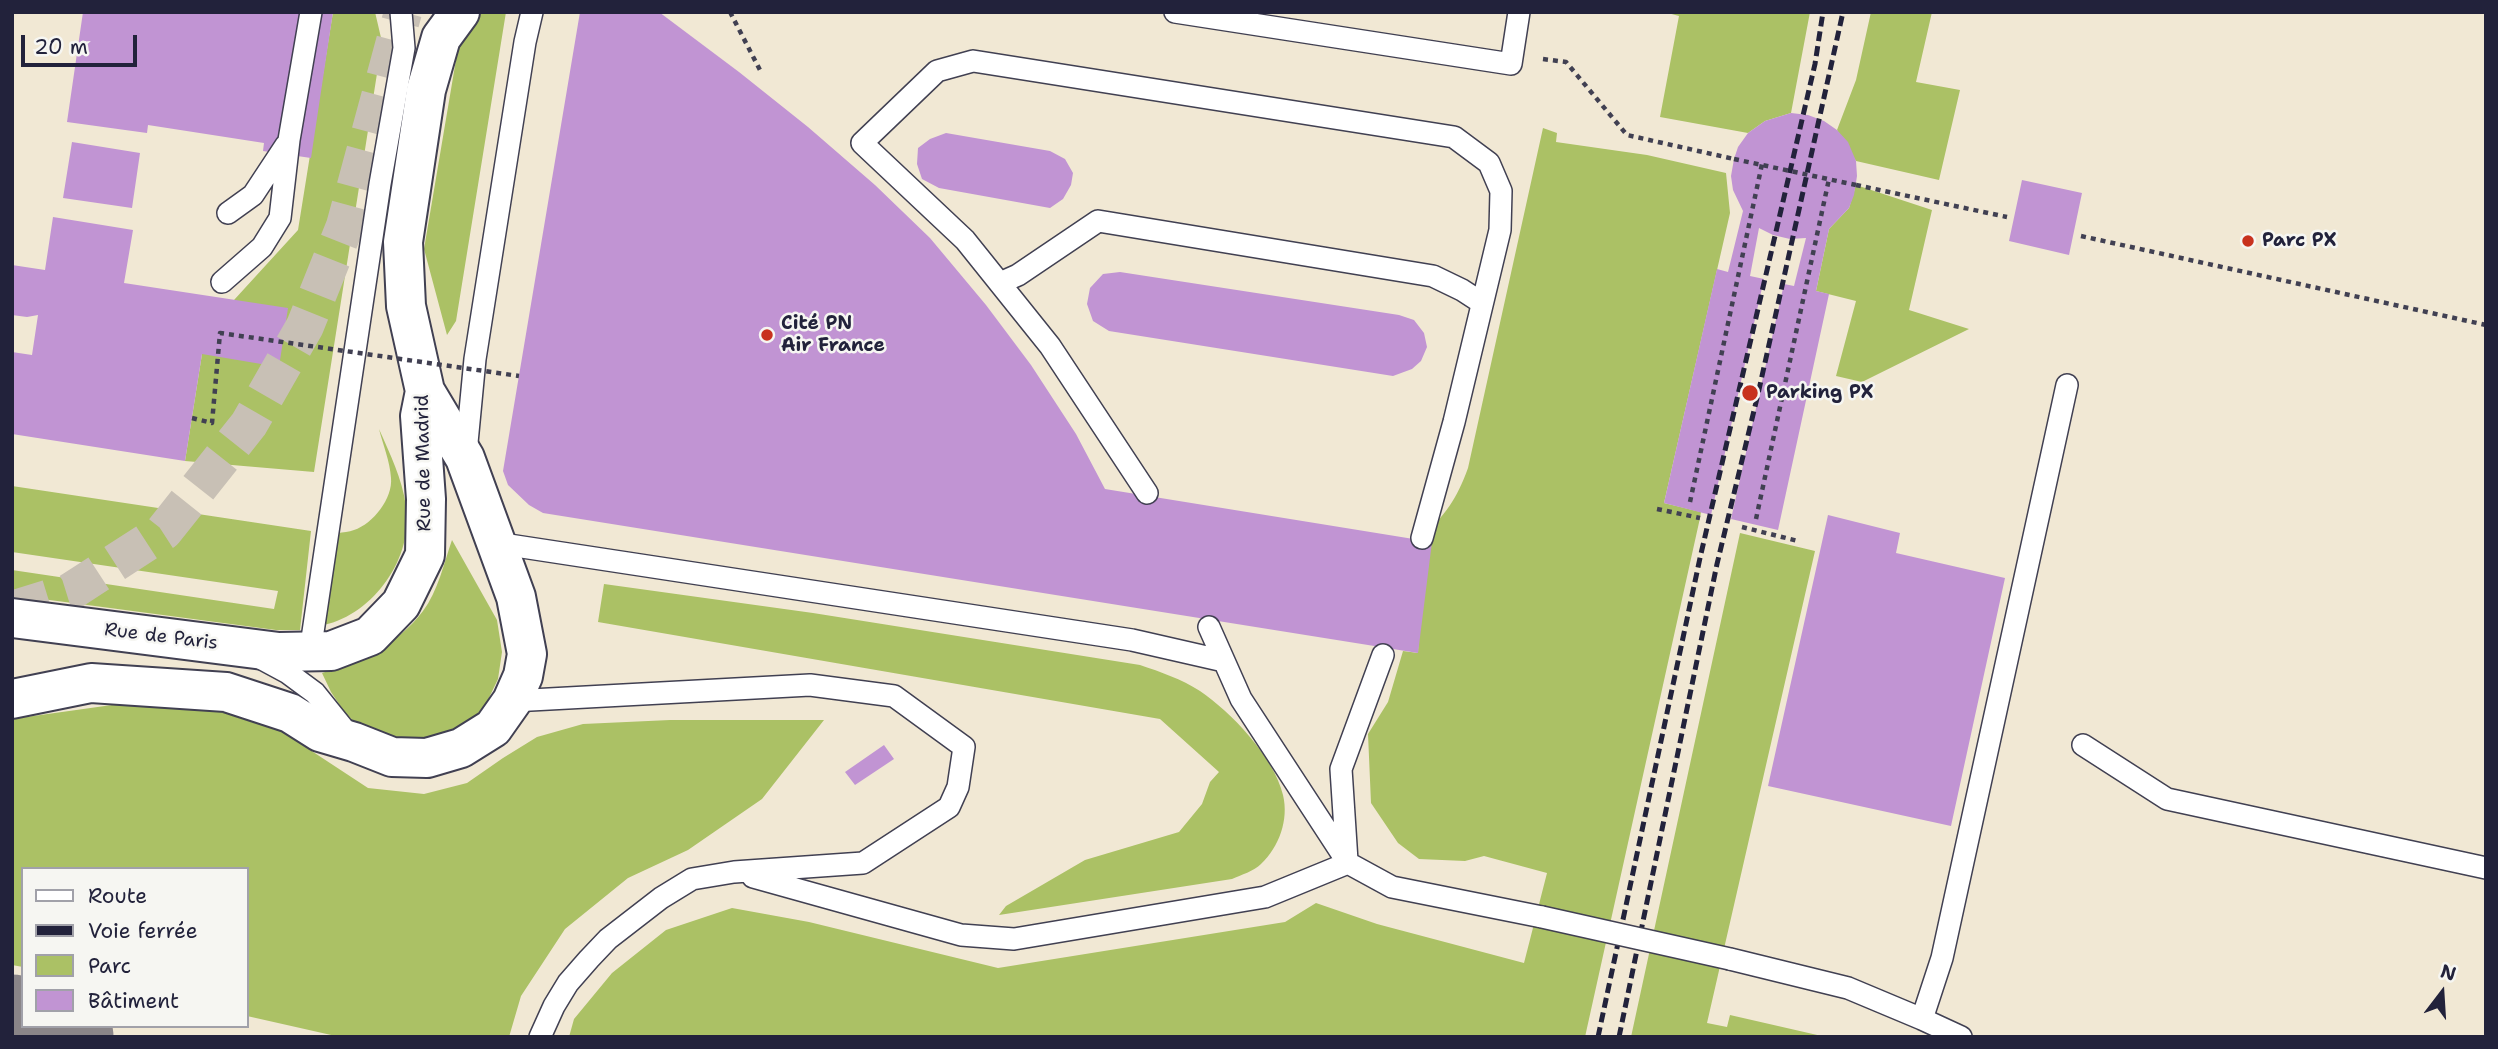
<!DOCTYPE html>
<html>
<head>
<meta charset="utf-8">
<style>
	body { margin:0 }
	#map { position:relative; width:2498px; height:1049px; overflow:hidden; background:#f1e8d4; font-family:"Shantell Sans",sans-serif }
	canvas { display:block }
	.frame { position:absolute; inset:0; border:14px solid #22223b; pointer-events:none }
	.legend { position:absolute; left:21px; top:867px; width:228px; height:161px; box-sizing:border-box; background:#f6f6f2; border:2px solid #a1a1a9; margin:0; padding:9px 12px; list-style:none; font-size:21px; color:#22223b }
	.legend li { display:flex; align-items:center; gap:14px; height:35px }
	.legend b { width:35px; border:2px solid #a1a1a9 }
	.north { position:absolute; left:2407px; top:958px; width:70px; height:70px; -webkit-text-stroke:5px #f6f6f2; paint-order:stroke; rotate:17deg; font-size:19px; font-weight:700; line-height:28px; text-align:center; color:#22223b }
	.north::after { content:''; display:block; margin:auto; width:24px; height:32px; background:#22223b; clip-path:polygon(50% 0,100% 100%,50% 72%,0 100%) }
	.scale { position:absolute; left:21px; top:35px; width:116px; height:32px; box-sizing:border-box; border:4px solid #22223b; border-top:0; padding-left:9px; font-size:21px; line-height:24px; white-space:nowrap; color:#22223b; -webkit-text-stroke:5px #f6f6f2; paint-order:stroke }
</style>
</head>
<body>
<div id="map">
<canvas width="2498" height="1049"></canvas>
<div class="frame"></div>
<ul class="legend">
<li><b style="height:9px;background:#fff"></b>Route</li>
<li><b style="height:9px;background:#22223b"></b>Voie ferrée</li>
<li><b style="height:19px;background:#abc165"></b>Parc</li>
<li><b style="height:19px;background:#c194d3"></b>Bâtiment</li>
</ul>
<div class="north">N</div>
<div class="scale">20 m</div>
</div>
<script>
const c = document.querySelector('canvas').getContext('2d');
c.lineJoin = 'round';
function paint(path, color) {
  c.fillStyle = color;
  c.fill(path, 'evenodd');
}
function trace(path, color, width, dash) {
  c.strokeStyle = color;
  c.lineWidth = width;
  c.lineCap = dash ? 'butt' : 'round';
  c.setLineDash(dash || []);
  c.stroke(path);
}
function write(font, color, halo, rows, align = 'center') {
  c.font = font + ' "Shantell Sans",sans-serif';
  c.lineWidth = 5;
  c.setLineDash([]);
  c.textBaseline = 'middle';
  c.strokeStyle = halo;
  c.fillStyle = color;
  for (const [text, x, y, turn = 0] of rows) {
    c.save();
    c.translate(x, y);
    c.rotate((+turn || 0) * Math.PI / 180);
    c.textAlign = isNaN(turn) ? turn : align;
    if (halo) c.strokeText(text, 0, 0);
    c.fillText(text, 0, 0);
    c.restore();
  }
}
const green = new Path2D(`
	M333,12h42l7,30 -68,430 -129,-11 17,-107 32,-54 64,-70z
	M481,12h25l-50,309 -9,14 -23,-86 34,-201z
	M1664,12h146l-19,101 -26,8 -17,12 -88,-16 19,-101z
	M1871,12h61l-16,70 44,8 -21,90 -83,-19 -19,-31 19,-50z
	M1543,128l14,5 -1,9 91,13 79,18 4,40 -66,290 37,9 -1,6 -115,519h-1016l5,-18 38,-46 54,-43 66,-22 77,14 189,46 287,-46 31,-19 61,21 147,39 23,-90 -63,-17 -19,5 -46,-2 -21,-16 -27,-40 -3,-69 20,-32 15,-51 15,2 4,-115c24,-25 34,-37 46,-70z
	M1856,185l76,25 -23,100 60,19 -107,53 -26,-6 20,-75 -40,-10 13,-62 20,-21z
	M379,429c11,25 23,49 27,77 8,51 -32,108 -82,119l14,-92c5,-1 11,-1 16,-3 19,-6 39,-32 37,-52 -1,-17 -8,-33 -12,-49z
	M12,486l299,45 -11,99h-24l-264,-35v-25l262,39 4,-18 -266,-39z
	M1740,533l75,18 -108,472 20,4 3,-12 96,22h-195z
	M452,540l45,80 5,32 -4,27 -12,25 -15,17 -16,12 -49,10 -47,-17 -14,-13 -14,-21 -9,-19c39,-11 76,-29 101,-62 15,-20 21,-48 29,-71z
	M604,584l209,29 327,52c21,7 41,14 60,26 31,21 74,66 83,104 6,25 -4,52 -22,69 -7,7 -20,11 -29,15l-233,36 7,-9 79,-46 94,-28 23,-28 8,-22 9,-10 -59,-53 -562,-97z
	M119,704h88l62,19 99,65 56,6 43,-11 36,-25 34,-21 46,-13 87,-4h154l-62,79 -74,51 -60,28 -63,51 -44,67 -12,41h-169l-93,-21v-147h-224v98l-11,-2v-246z`);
const taxiway = new Path2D(`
	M12,1026l50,11`);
const building = new Path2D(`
	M83,12h250l-22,146 -48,-7 1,-8 -116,-18 -1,8 -80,-11z
	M580,12h79l80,60 69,55 67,58 55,53 56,67 45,60 45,69 29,55 327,53 -14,111 -875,-140 -14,-8 -21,-20 -5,-14z
	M1791,113l17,2 16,6 13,9 11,12 8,19 1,15 -3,19 -5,13 -20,21 -13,62 13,3 -51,236 -47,-11 53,-235 10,2 12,-48 -16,1 -17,-4 -14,-7 -9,48 14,3 -53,236 -47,-12 53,-234 11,3 15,-61 -10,-21 -2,-14 3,-17 4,-12 10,-14 17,-12z
	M946,133l104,18 15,8 8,14 -2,12 -8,14 -13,9 -111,-20 -17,-9 -5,-15 1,-16 12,-9z
	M72,142l68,11 -8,55 -69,-10z
	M2022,180l60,13 -13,62 -60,-14z
	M53,217l80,13 -9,53 164,25 -9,59 -77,-13 -17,107 -173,-27v-82l20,3 6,-40 -11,2 -15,-2v-50l33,5z
	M1120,272l279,43 15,5 10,13 3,14 -6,14 -9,8 -19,7 -284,-45 -16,-10 -6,-17 3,-16 13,-14z
	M1828,515l72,18 -4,20 109,25 -54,248 -183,-40z
	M884,745l10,14 -39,26 -10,-13z`);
const primaryTunnel = new Path2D(`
	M12,610l58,-18 94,-61 85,-107 56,-98 40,-100 58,-214`);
const path = new Path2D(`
	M730,12l31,60
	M1543,59l23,3 61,73 107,24
	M1856,185l151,32
	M2081,236l405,89
	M1690,502l72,-338
	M1657,509l43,9
	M1756,519l73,-340
	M1742,527l56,14`);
const lane = new Path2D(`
	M1175,12l336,52 8,-52
	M228,213l25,-18 33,-50
	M222,282l40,-35 18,-29 9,-78 22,-128
	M1000,283l18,-8 80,-54 335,55 29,14 20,13
	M466,453l9,-94 50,-317 7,-30
	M1147,493l-97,-147 -85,-106 -103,-97 75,-72 36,-10 481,76 35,26 12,28 -1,39 -46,192 -32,116
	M496,543l636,97 92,21
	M1209,627l32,72 107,164 44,24 150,30
	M310,652l70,-468 24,-136 -3,-36
	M262,659l26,14 27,20 37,46
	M512,701l298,-16 84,11 70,51 -6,40 -9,20 -86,56 -129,9 -42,7 -31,19 -53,41 -19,20 -21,24 -14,23 -14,31
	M2083,745l84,54 319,69
	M1347,861l-6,-92 42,-114
	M753,877l208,58 53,4 251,-42 83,-34
	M1730,959l118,29 74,31
	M1961,1037l-39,-18 20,-61 125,-573`);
const secondary = new Path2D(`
	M12,618l267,34 52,-1 39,-15 31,-32 24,-49 1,-56 -6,-83 5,-25 -19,-85 -3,-64 23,-152 15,-52 19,-26
	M12,699l79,-16 135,9 64,21 30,19 34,10 38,15 35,1 34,-10 32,-20 19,-27 11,-25 4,-22 -11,-57 -51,-139 -40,-67`);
const rail = new Path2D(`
	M1598,1037l102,-479 115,-494 8,-52
	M1619,1037l98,-473 41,-170 85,-382`);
const pathBridge = new Path2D(`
	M1734,159l122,26
	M192,418l20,5 8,-90 299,43`);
const laneBridge = new Path2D(`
	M1542,917l188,42`);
const markers = [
	[2248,241,7,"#c8321e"],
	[767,335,7,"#c8321e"],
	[1750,393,9,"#c8321e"]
];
const poiNames = [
	["Parc PX",2262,241],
	["Cité PN",781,324],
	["Air France",781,346],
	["Parking PX",1766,393]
];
const streetNames = [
	["Rue de Madrid",424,463,-91],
	["Rue de Paris",161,637,7]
];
paint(green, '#abc165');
trace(taxiway, '#8a8588', 103);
paint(building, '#c194d3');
trace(primaryTunnel, '#c8c0b5', 38, [38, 19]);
trace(lane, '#414052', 24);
trace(secondary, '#414052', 42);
trace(path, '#414052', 4.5, [5, 5]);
trace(lane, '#fff', 21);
trace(secondary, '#fff', 38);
trace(rail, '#22223b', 5, [10, 5]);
trace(laneBridge, '#414052', 24, []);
trace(pathBridge, '#414052', 4.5, [5, 5]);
trace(laneBridge, '#fff', 21);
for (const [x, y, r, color] of markers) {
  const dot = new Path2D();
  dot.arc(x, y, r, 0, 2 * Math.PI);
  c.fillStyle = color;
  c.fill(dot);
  trace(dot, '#f6f6f2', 2.5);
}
write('bold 19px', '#22223b', '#f6f6f2', poiNames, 'left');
write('19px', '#22223b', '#f6f6f2', streetNames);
</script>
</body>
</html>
